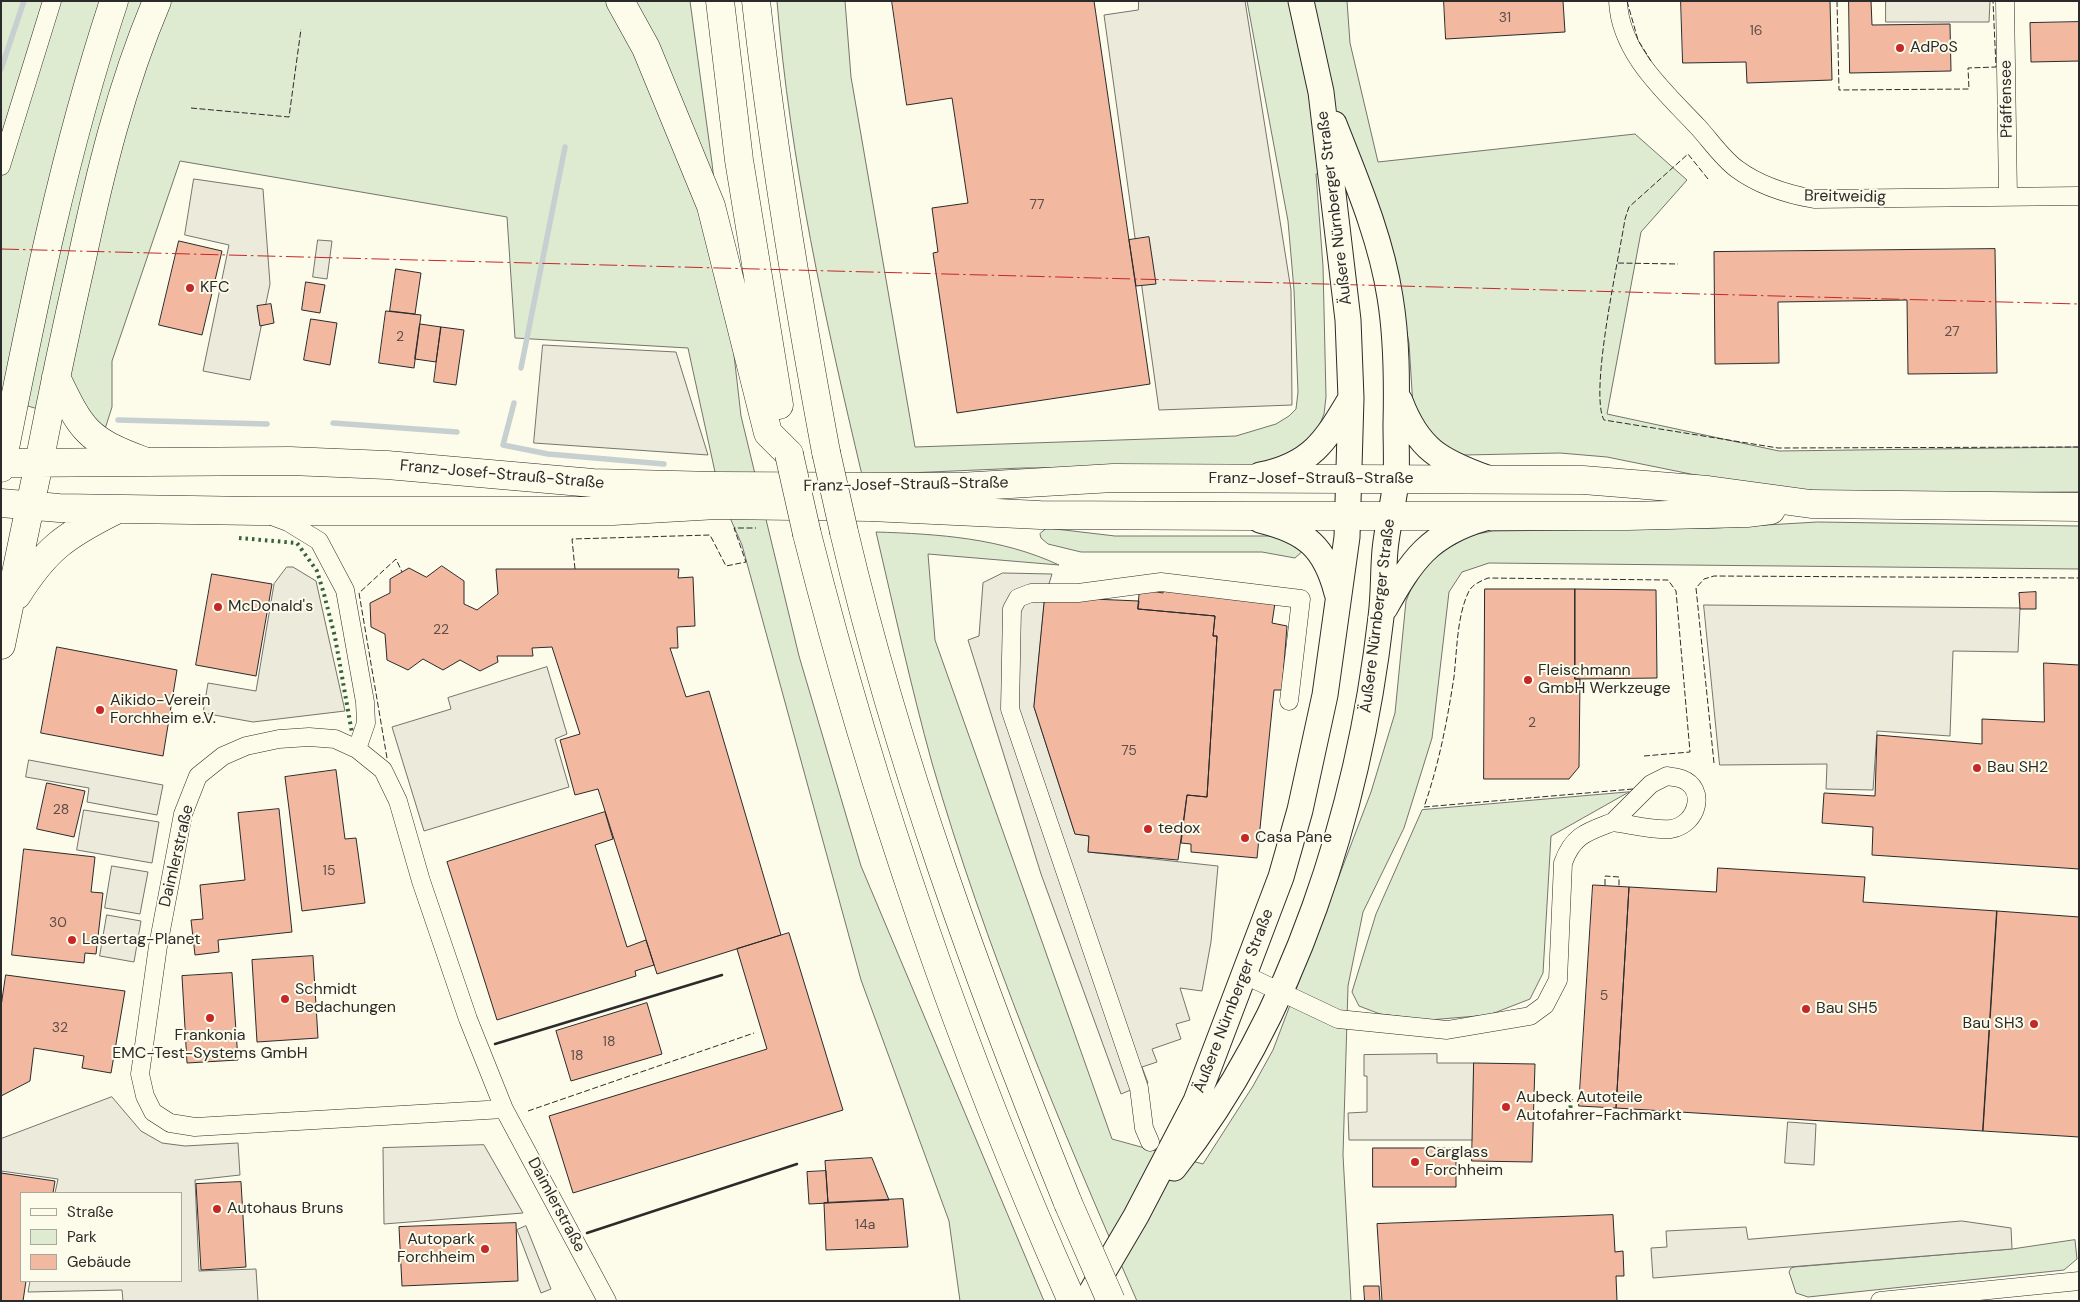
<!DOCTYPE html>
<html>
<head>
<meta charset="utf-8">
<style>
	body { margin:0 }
	#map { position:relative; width:2080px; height:1302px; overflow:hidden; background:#fdfbea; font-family:"DM Sans",sans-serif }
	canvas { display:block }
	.frame { position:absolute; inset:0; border:2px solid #2b2b2b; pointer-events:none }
	.legend { position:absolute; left:20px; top:1192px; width:162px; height:90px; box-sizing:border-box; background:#fdfbea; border:1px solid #a9a89e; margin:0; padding:6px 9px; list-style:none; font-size:15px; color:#2b2b2b }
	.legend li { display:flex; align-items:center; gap:10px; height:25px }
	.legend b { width:25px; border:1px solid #a9a89e }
</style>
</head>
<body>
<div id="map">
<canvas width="2080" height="1302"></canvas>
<div class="frame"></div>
<ul class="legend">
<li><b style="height:6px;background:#fdfbea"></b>Straße</li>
<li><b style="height:14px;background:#deebd1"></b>Park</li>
<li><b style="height:14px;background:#f2b8a0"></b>Gebäude</li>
</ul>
</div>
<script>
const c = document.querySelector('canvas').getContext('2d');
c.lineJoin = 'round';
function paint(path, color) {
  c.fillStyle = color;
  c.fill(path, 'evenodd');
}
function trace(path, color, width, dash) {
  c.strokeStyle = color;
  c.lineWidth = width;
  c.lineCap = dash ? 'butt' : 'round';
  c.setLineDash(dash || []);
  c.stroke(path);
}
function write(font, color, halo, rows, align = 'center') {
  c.font = font + ' "DM Sans",sans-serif';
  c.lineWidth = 4;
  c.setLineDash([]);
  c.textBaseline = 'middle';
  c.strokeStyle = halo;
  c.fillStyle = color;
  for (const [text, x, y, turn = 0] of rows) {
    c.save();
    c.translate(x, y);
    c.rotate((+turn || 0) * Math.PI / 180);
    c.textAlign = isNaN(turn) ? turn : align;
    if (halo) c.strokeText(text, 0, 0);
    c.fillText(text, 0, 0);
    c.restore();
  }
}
const green = new Path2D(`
	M1,1h689l22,162 29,253 58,240 62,210 183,435h-84l-11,-80 -88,-241 -119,-435 -22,-50 -32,-147 -173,-10 -8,-121 -327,-56 -68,200v46l-7,22 -104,-31z
	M777,1h68l6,76 64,370 321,-11 40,-12 13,-8 7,-7 2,-17 -4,-102 -6,-69 -41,-220h100l3,42 28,119 257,-28 52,46 -46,52 -34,182 172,37 300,-4v45l-260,1 -89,-11 -123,-25 -47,-4 -95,2 -17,-6 -18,-15 -17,-27 -4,-64 -13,-65 -35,-113 -45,9 7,92 3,131 -2,17 -8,19 -15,16 -40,17 -239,2 -160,7c-37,-156 -72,-314 -85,-474z
	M1818,522l261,4v43l-590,-6 -27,9 -13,20 -17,146 -28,90 -41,84 -15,74 -5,169 8,146h-214c-77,-176 -152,-354 -205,-538 -21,-76 -38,-154 -56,-231 63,2 125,6 183,33l-131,-11 7,86 177,499 91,25 50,-78 20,-36 98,-258 24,-79 11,-112 8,-20 13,-19 23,-15 21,-12 22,-4 222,-3z
	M1047,528l68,8h160l30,13 -10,9 -33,-6h-181l-33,-8 -7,-6 -1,-4z
	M1629,792l-78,44 -8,137 -13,26 -41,16 -60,5 -49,-6 -21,-8 -7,-14 24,-78 46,-104z
	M2075,1240l2,19 -13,11 -256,27 -12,-4 -7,-21 2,-4 3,-1 218,-18z`);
const parking = new Path2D(`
	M1139,1h106l46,289 1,115 -133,5 -55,-395 34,-5z
	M1886,1h104l-1,21h-103z
	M194,179l69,10 7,95 -20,96 -47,-9 26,-126 -44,-10z
	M318,240l14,1 -5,38 -14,-2z
	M543,345l133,7 32,103 -174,-12z
	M287,567h6l23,14 29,130 -92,11 -50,-9 5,-30 48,8 18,-107z
	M1003,573l49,1 -7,23 -11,110 41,127 14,2 -1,16 130,14 -7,76 -9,49 -22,-3 10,32 -14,4 5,15 -29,10 5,13 -15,5 6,16 -27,11 -80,-220 -73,-234 11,-4 4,-53z
	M1704,605l316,3 -2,44 -65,-1 -3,85 -73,-5 -4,59 -47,-1 1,-25 -107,1z
	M547,667l20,67 -12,5 14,48 -145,44 -32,-104 59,-18 -3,-11z
	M29,760l134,25 -6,30 -70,-13 2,-14 -63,-11z
	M84,810l75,12 -7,41 -75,-13z
	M112,866l36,6 -8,42 -35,-6z
	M107,915l34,6 -7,41 -34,-6z
	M1437,1054v9h37l-1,77h-124l-1,-27 19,-1v-36h-3v-21z
	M112,1097l29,34 21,12 23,3 53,-3 2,32 -45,5 4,91 57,-2 2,32h-135l-1,-11 -94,2 2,-11h151v-88h-126l3,-14 -57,-8v-32z
	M1788,1122l28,2 -2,41 -29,-2z
	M484,1145l39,68 -139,11 -1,-76z
	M1962,1221l49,7 1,21 -359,29 -2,-30 16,-1 -1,-16 80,-4 2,12z
	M526,1226l25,63 -10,4 -24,-63z`);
const stream = new Path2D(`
	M1,69l23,-68
	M521,368l44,-221
	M514,403l-11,42 45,9 116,10
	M118,420l149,4
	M333,423l124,9`);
const building = new Path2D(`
	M892,1h202l56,383 -193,29 -24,-160 5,-1 -6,-44 36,-5 -16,-105 -45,7z
	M1444,1h119l2,31 -119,7z
	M1681,1h149l2,79 -85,3 -1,-21 -63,1z
	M1849,1h22l1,24 78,-1 1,47 -101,2z
	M2079,22v39l-48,1 -1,-39z
	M1149,237l7,47 -20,2 -7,-46z
	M179,241l43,10 -20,84 -43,-10z
	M1995,249l2,124 -89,1 -1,-74 -129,2 1,61 -64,1 -1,-112z
	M396,269l25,4 -6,41 -25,-3z
	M306,282l19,3 -5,28 -18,-3z
	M271,304l3,19 -14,3 -3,-20z
	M386,311l35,4 -7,53 -35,-5z
	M311,319l26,4 -7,42 -26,-5z
	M420,324l21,3 -5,35 -21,-3z
	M441,327l23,3 -8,55 -22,-3z
	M442,566l22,15v23l13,6 21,-16 -2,-25h183l-1,9 15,-1 2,49 -18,1 1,21h-8l16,49 23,-6 72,244 -124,39 -59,-185 -23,6 -15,-55 20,-6 -28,-87 -20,1 1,8h-36l1,6 -18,9 -20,-11 -17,10 -20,-11 -15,11 -21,-10 -2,-26 -14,-7 -1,-24 20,-10v-14l19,-11 17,9z
	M212,574l60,10 -16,92 -60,-11z
	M1140,589l23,4 1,-4 111,14 -3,20 15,3 -5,64h-8l-17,168 -66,-6v-8l-10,-1 6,-48 20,2 10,-161h-4l2,-20 -77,-7z
	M1485,589h90v90h5l-1,88 -10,12h-85z
	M1575,589l81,1 1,88 -82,1z
	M2036,592v17h-16l-1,-16z
	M1045,597l94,4 -1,8 77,7 -2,20h4l-10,161 -20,-2 -9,65 -90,-8 1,-16 -14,-2 -41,-127z
	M57,647l120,23 -14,86 -122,-23z
	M2044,663l35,2v204l-207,-14 1,-28 -51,-4 2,-30 51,3 2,-61 105,9v-25l62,3z
	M336,770l9,69 11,-1 9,65 -63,8 -17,-134z
	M47,783l38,8 -11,46 -37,-8z
	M279,809l13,123 -74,8 1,12 -24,3 -4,-35 12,-1 -3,-34 45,-5 -7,-67z
	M605,812l8,27 -18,6 32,102 19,-7 8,25 -19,6 1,5 -139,44 -50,-158z
	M24,849l71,8 -4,35 12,1 -7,61 -11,-1 -1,10 -72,-8z
	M1718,868l147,9 -2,25 134,9 -14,220 -367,-23 13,-221 87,5z
	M1593,885l36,2 -13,221 -37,-2z
	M1997,911l82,6v220l-96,-6z
	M789,933l54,177 -270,83 -24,-77 218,-67 -30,-100z
	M313,956l5,82 -61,4 -5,-82z
	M232,973l6,87 -51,3 -5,-87z
	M6,975l119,16 -14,82 -29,-5 2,-12 -50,-8 -4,33 -29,15v-89z
	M647,1003l15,51 -91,27 -15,-50z
	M1474,1063l61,1 -3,98 -60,-1z
	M1373,1148h83v39h-83z
	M872,1158l17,42 -61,3 -3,-42z
	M826,1171l2,32 -19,1 -2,-32z
	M1,1173l54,8 -2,12h-32v88h5l-3,20h-22z
	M241,1182l5,85 -45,3 -5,-86z
	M903,1199l5,48 -82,3 -2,-47z
	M1613,1215l2,37 8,-1 1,25h-8l1,25h-235l-5,-77z
	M516,1223l2,58 -116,5 -3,-59z
	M1364,1286h15l1,15h-15z`);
const minor = new Path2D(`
	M1618,1c2,52 47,91 80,126 12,13 24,31 39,42 23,17 49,25 77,30l265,-3
	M2005,1l3,196
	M1,166l51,-165
	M272,516l16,6 31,19 26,49 20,112 1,21 -9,26
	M1667,776c4,1 10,1 15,3 24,9 17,45 -11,50 -15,2 -42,-5 -58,-7l38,-38z
	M1245,975l93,44 109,11 83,-14 15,-11 13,-25 5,-117c10,-28 24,-31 50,-41
	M504,1109l-309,18 -25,-4 -17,-11 -8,-16 -5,-22 18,-128 25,-132 15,-38 25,-20 23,-10 33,-7 30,-2 26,2 22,10 26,21 15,31 23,80 47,138 36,90 103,192
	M1150,1142l-6,-14 -5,-40 -129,-379 2,-100 6,-11 13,-5h47l83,-11 140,17 -12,102
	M1880,1301l199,-20`);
const secondary = new Path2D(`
	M1400,401c18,48 40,60 87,77
	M1260,475c52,-10 66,-35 91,-77
	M1260,520c46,11 65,27 77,73
	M1385,608c27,-48 44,-74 100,-90
	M1174,1168c121,-153 185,-359 207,-551 3,-22 2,-45 4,-67 2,-23 9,-47 11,-70 1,-19 0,-37 0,-56 1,-42 1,-85 -6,-127 -9,-59 -34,-117 -56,-173
	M1086,1301l50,-85 60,-115 85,-224 19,-67 25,-115 22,-158 4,-139 -3,-78 -27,-228 -20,-91`);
const primary = new Path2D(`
	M1,468l1,-5 288,-2 97,4 206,18 123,3 243,1 154,-9 470,2 125,10 103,14 268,3
	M1,503l58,5 198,3h356l104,-6 153,2 170,8 206,1h382l119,-3 24,-3
	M17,595c29,-46 49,-60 97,-84
	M1,645l38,-182`);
const motorway = new Path2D(`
	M620,1l26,47 65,158 57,227 21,21
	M720,1l19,159 40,245
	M756,1c17,152 42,301 70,451
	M56,377c26,54 31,63 88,84
	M2,463c31,-156 62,-311 112,-462
	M39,463c13,-67 27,-134 42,-200 19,-90 40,-177 76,-262
	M844,532c54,230 136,453 224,671
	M807,534c66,262 155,520 265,767`);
const motorwayBridge = new Path2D(`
	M826,452l18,80
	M789,454l18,80
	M1068,1203l43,98`);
const hedge = new Path2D(`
	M239,538l58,5 20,28 7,23 11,43 17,96
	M1571,1099l-1,16 23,1`);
const fence = new Path2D(`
	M1627,1l11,39 13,21
	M1837,1l2,89 130,-1 -1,-21 28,-1 -3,-66
	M191,108l98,9 12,-88
	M1708,179l-20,-25 -59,53 -4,12c-6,39 -36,173 -21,201l174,28 301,-1
	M1618,263l60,1
	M575,569l-3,-30 138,-4 16,31 20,-4 -12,-34h22
	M387,758l-28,-165 37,-34 6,13
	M1714,763l-18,-175 8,-9 10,-3 365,2
	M1633,789l-209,18c15,-43 23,-85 30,-130 3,-27 3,-62 15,-86 4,-7 12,-10 19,-13l180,2 8,11 14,161 -46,4
	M1605,885v-9l14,1v9
	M555,1026l167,-51
	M528,1111l226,-78`);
const wall = new Path2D(`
	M495,1044l227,-69
	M587,1233l210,-69`);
const power = new Path2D(`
	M1,249l2078,55`);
const markers = [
	[1900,48,5,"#c62828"],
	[190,288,5,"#c62828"],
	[218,607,5,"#c62828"],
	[1528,680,5,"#c62828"],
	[100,710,5,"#c62828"],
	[1977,768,5,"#c62828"],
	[1148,829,5,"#c62828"],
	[1245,838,5,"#c62828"],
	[72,940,5,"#c62828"],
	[285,999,5,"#c62828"],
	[1806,1009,5,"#c62828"],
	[210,1018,5,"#c62828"],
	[2034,1024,5,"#c62828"],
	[1506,1107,5,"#c62828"],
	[1415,1162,5,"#c62828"],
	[217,1209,5,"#c62828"],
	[485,1249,5,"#c62828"]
];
const numberNames = [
	["31",1505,18],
	["16",1756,31],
	["77",1037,205],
	["27",1952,332],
	["2",400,337],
	["22",441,630],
	["2",1532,723],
	["75",1129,751],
	["28",61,810],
	["15",329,871],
	["30",58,923],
	["5",1604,996],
	["32",60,1028],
	["18",609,1042],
	["18",577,1056],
	["14a",865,1225]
];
const poiNames = [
	["AdPoS",1910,48],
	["KFC",200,288],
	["McDonald's",228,607],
	["Fleischmann",1538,671],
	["GmbH Werkzeuge",1538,689],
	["Aikido-Verein",110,701],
	["Forchheim e.V.",110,719],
	["Bau SH2",1987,768],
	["tedox",1158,829],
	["Casa Pane",1255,838],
	["Lasertag-Planet",82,940],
	["Schmidt",295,990],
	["Bedachungen",295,1008],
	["Bau SH5",1816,1009],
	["Bau SH3",2024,1024,"right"],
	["Frankonia",210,1036,"center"],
	["EMC-Test-Systems GmbH",210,1054,"center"],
	["Aubeck Autoteile",1516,1098],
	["Autofahrer-Fachmarkt",1516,1116],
	["Carglass",1425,1153],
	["Forchheim",1425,1171],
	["Autohaus Bruns",227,1209],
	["Autopark",475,1240,"right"],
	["Forchheim",475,1258,"right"]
];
const streetNames = [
	["Pfaffensee",2007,99,-91],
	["Breitweidig",1845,197,1],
	["Äußere Nürnberger Straße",1335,208,-97],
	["Franz-Josef-Strauß-Straße",502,475,5],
	["Franz-Josef-Strauß-Straße",1311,479],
	["Franz-Josef-Strauß-Straße",906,485,-1],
	["Äußere Nürnberger Straße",1378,616,-83],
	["Daimlerstraße",177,856,-77],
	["Äußere Nürnberger Straße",1234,1001,-69],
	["Daimlerstraße",556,1205,62]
];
paint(green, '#deebd1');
trace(green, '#74746e', 1);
paint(parking, '#eceadb');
trace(parking, '#74746e', 1);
trace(stream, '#c7d0d0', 5.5);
paint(building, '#f2b8a0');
trace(building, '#2b2b2b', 1);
trace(minor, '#2b2b2b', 19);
trace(secondary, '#2b2b2b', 27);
trace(primary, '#2b2b2b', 29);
trace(motorway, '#2b2b2b', 29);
trace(minor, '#fdfbea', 18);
trace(secondary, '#fdfbea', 25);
trace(primary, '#fdfbea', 28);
trace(motorway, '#fdfbea', 28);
trace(motorwayBridge, '#2b2b2b', 29, []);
trace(motorwayBridge, '#fdfbea', 28);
trace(hedge, '#34623c', 4, [2.5, 4]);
trace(fence, '#2b2b2b', 1, [6, 2.5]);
trace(wall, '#2b2b2b', 2.5);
trace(power, '#c62828', 1, [18, 4, 2.5, 4]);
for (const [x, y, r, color] of markers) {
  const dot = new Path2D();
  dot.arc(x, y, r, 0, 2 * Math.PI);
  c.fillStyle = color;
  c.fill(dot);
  trace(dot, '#fdfbea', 2);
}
write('14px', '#5d4e48', null, numberNames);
write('16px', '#2b2b2b', '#fdfbea', poiNames, 'left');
write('16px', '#2b2b2b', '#fdfbea', streetNames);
</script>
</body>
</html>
